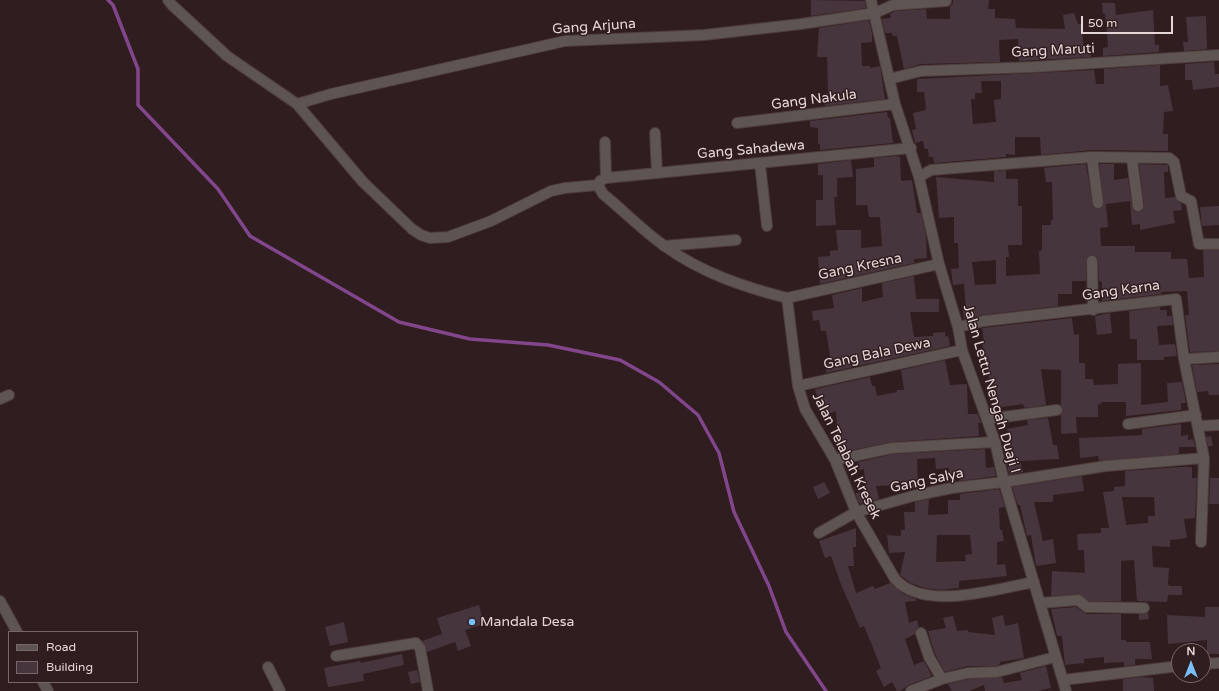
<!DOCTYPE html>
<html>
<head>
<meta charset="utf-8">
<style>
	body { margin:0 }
	#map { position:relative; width:1219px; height:691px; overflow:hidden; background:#301d1f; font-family:"Varela Round",sans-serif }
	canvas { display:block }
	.legend { position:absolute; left:8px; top:631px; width:130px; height:52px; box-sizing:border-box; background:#301d1f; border:1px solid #786769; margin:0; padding:5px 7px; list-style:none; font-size:12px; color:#e4d6d7 }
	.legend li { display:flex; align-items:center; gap:8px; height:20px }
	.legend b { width:20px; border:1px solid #786769 }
	.north { position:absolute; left:1171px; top:643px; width:40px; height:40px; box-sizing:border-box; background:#301d1f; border:1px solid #786769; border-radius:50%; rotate:0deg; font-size:11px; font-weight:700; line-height:16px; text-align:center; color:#e4d6d7 }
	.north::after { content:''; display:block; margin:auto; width:14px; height:18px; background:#79bff8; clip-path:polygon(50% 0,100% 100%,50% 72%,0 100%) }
	.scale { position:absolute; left:1081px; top:16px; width:92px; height:18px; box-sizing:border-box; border:2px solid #e4d6d7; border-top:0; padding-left:5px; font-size:12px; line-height:14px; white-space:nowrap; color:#e4d6d7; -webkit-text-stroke:3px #301d1f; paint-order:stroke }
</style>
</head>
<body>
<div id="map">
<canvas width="1219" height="691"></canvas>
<ul class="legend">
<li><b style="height:5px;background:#5e5552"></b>Road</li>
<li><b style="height:11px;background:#47353e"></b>Building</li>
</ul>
<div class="north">N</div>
<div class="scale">50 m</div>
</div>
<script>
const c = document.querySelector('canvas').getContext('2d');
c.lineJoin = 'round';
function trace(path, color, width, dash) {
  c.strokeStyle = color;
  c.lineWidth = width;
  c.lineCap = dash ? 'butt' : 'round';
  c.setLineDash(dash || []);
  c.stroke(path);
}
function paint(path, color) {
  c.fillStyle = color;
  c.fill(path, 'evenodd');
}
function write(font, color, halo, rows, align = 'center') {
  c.font = font + ' "Varela Round",sans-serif';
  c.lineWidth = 3;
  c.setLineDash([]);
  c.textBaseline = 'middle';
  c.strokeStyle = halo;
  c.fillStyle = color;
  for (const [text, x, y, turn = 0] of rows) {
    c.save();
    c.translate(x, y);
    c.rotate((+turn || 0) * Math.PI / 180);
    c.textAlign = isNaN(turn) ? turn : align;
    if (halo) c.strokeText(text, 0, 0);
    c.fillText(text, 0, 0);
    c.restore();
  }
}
const stream = new Path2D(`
	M108,0l5,5 25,64v36l80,84 32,47 149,86 71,17 78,6 72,15 39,22 39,33 21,38 15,59 35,74 17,46 40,59`);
const building = new Path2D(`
	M811,0l54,1 1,7 -55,8z
	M953,0h36l-1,9h7v9l20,1 1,9 49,1 -2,-14 11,-2 4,11h3l3,26 6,-1 1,8 -72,4 -1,-22 -19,1 1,22 -79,2 -17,5 -7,-33h-4l-1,-3h-7l-3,-14 9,-1 -1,-4 5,-3 31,-2 1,10h23v-13l3,-2z
	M1102,3h13l1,12 37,-5 2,35h4v7l-56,4v-8l5,-1 -3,-33h-2z
	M1206,16l1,33 -23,2 -1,-9h5l-2,-25z
	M869,20l3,14v8l-11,1 1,23h8v2l10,-2 5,33 -60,7 -1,-12 4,-1 -1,-36h-10l2,-29z
	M1214,62l1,12h4v13l-26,3 -1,-10h-7v-16z
	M1160,65v21l8,-1 5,26 -9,1 -1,22h5v17l-76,-1 -51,5 -1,-18h-25v18l-9,-1v3l-72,6 -1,-6h-4l-1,-8h-3l-2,-8 -8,2 -3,-13 4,-1 -3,-16 13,-3 -2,-18h-7v-13l177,-9 2,14h8v-15zM981,81h20v18l-7,1 2,22 -23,2 -2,-25h4v-6h7z
	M887,112l1,6h2l3,25 -73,7v-6h-2v-16l-8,-1v-6z
	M896,156l4,1 1,24 11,-1 5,33h4l5,22 1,23 -13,1v4l-94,21 -2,-27 12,-1v-5l8,-1 -2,-20h25v18l21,-2 -2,-29h-11l-2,-12h-11v-36l18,-2v-9z
	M851,160l2,17 -16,1v19h-3l2,28 -20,1v-26h7v-25h-5v-11z
	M1086,164l7,43 6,2 5,-4 -5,-41h15v16l14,-2 4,29 3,5h3l4,-1 2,-5 -5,-42 29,1v7h-4l1,26 10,-1 6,6 1,7 -9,1 2,12 -35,7v-6l-8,1 -2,-24 -24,3 2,23 -8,1 1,18h34v6h36v7h16l2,19 15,-1 -1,-27h16v101l-29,1 -5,-37h4l-2,-24 -26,1v2l-59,7v-19l-3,-1 -1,-21 -1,-3 -5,-2 -4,1 -2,5v20h-14v13h-14v12l-75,9 -19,4 -1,-8h3l-2,-27 -11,1 -2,-16 8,-1 -1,-25h-4v-26l-15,1 -3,-41 58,5v-11l12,-1v9h12v27h4v39h-14l1,12h-3v19l34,-2 -1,-23 3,-1v-25h9v-5h2l-1,-38h-6l-2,-14h-2zM996,260v24l-21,1 -3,-23z
	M1219,206v19l-17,1 -2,-19z
	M914,276l2,23h23v13h-29l4,25 19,-1v-3l12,-1v5l3,-1 2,10 -124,27 1,-11h4l-5,-31h-5l-2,-11 -6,1 -1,-10 22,-3 -2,-13 30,-7v14l21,-5 -1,-14z
	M1160,307v3h7v6h5l1,9 -16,1 2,19 16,-1 2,12 -13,1v3h-27v-21h-7l-1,-28z
	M1110,313l2,20 -15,2 -2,-19z
	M1072,318l2,17 5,-1v29h6v16h8l1,6 24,-1v-20l23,-1v42l27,-3 -1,-19 15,-1 4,21h-5v7l-55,6v-14h-25v2h-3v13h-22l1,16 -16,1v-19l2,-5 -2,-5v-35l-20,-1 5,36 -20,3 -2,-1 -1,-3 -28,4 -4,-26h-1l-6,-22 -2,-19h2l-2,-13z
	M945,360l5,25 17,-1 1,30h10l3,9h-3l1,13 -87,6 -54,11 -2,-42 -14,6 -7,-28 55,-12 2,9h3l2,10 20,-4v-2h7l-3,-20z
	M1219,364v31h-10l-1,-4 -11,1 -5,-27z
	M1048,418l5,27h4l2,14 -39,2 3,11 -14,3 -4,-27 5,-1 -3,-18 21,-4 -1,-5z
	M1181,424v12l7,-1v5l5,-1 2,8h-16v7l-80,7 -1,-5 -18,2 -1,-20 63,-3v-6z
	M1211,436l2,10h-5l-2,-9z
	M985,449l1,19 8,-1 2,9 -37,5v-4h-10v-9l-13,1 -1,-11 -18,1 1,29h-17v-3l-25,1 3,13 -19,5 -4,-9v-2l10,-2 -2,-22 -5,1 -1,-8 35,-8z
	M1179,467h13v11h5l-2,40 -11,1 3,19 -17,2v7l-18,-1 1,21 16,1 -1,16 1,2h13v9h-14l-1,7 -30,-1 -3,-41 -13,1v40h-32l-12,-7 -26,2 1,-25 33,2 -1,-23h-6l-1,-16 24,-1v-5h8l-6,-36 11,-1v-4l11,-1v-15zM1122,497h32l1,19h-7v7l-22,2z
	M1082,476l2,15 -31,4v7h-19l9,39 10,-2 3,24 -20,3 -5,-31 -4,1 -7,-31h-2l-6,-18z
	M1210,478h9v26h-10z
	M824,482l6,11 -12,6 -5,-12z
	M999,489l6,18 -6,1 1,22h2l2,11 -7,1v23l8,-1 2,12 -48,5v7l-18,2 -16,-2 -14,-5 -11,-8 5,-23 -16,1 -2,-18 14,1v-6h4l-1,-18h11v-10l14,-3 -1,16 20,-1v-14h12v-6zM937,535h33l2,19 -7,1 1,6 -30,1z
	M856,528v19h-3l1,19h-6l8,27 17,-7 2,3 15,-6 14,11 12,5v2l-11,1 4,21 8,-3 2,7 -3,2 -1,5 -10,5 9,26 10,-4 8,15 -23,9 -9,6h-3l-5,-9 -8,5 -8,-16 5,-3 -10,-25 -7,-17 -4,2 -20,-46 -9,-26 -6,2 -6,-17z
	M479,605l5,19 -19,6 6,16 -13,5 -3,-9 -28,10 -5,-11 20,-7 -5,-16z
	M1076,607l11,7h34v26h5v2h24l2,17h-17v6l-11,1v-4l-20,1v-6l-20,2v4l-19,2 -3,-29h-5l-6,-27z
	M1205,607h14v47h-12v-14l-39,4 -1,-29 38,2z
	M1148,613l1,6 -10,1v-6z
	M1003,615l2,11 13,-3 6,35 -24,4v2l-4,2h-28l-23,6 -10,-18 -7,-23 18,-3 -3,-10 10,-2 4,15 11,-1v2l27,3 -3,-17z
	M344,622l4,20 -18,4 -5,-19z
	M402,654l2,11 -41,9 1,7 -36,6 -4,-19 36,-7 1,2z
	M1046,666l5,22 -13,3h-53l-1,-6 -15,6h-17l-4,-7 21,-5 33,-2 2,6 18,-3 -2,-7z
	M417,670l3,12 -9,2 -3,-12z
	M1141,677l12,1 1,13h-31v-12z`);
const minor = new Path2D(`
	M168,0l4,5 55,51 70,48 66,78 49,47 9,6 9,3 18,-1 43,-16 60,-30 14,-3 33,-3
	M871,0l24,104 24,73 20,87 19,63 4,23 33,92 9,40 62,209
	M889,79l32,-8 113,-4 185,-12
	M297,104l34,-10 234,-53 139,-6 97,-11 74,-11 18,-8 53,-4
	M737,123l158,-19
	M655,133l2,40
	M605,142l1,36
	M1092,157l6,46
	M1132,159l6,47
	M760,164l7,62
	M919,177l12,-7 161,-13 77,1 5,4 7,34 10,5 8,43h20
	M598,185l5,9c21,17 41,38 63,53 36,26 78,40 121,51l11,88 7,23 30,51 21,52 39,67c30,33 100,10 139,3
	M598,185l2,-4 6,-3 305,-30
	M664,246l72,-6
	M1092,261l1,49
	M787,298l152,-34
	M958,327l26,-6 192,-22 8,60 20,99 -3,84
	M1184,359l35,-2
	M798,386l164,-36
	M0,399l9,-4
	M988,419l69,-9
	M1128,424l68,-9
	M1198,426l21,-1
	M835,460l57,-12 103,-6
	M819,533l37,-21 57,-16 39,-8 52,-6 102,-16 98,-8
	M0,601l17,31
	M1041,603l37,-3 9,7 57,1
	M921,633l8,24 13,22
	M336,656l80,-13 4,5 8,43
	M1203,664l16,-1
	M268,667l12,24
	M1063,680l116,-14
	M43,682l5,9
	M911,691l31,-12 26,-6 29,-1 58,-15`);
const markers = [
	[472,622,4,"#79bff8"]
];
const streetNames = [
	["Gang Arjuna",594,27,-4],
	["Gang Maruti",1053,51,-3],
	["Gang Nakula",814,100,-7],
	["Gang Sahadewa",751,150,-5],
	["Gang Kresna",860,267,-12],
	["Gang Karna",1121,291,-8],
	["Gang Bala Dewa",877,354,-12],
	["Jalan Lettu Nengah Duaji I",991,389,74],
	["Jalan Telabah Kresek",846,456,64],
	["Gang Salya",927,481,-12]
];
const poiNames = [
	["Mandala Desa",480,622]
];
trace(stream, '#81468c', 3.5);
paint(building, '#47353e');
trace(minor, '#4d3b3c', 12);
trace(minor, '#5e5552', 10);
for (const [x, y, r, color] of markers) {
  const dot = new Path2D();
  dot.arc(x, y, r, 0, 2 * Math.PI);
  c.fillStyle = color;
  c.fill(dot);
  trace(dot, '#301d1f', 1.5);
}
write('14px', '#e4d6d7', '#301d1f', streetNames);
write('14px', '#e4d6d7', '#301d1f', poiNames, 'left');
</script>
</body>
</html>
